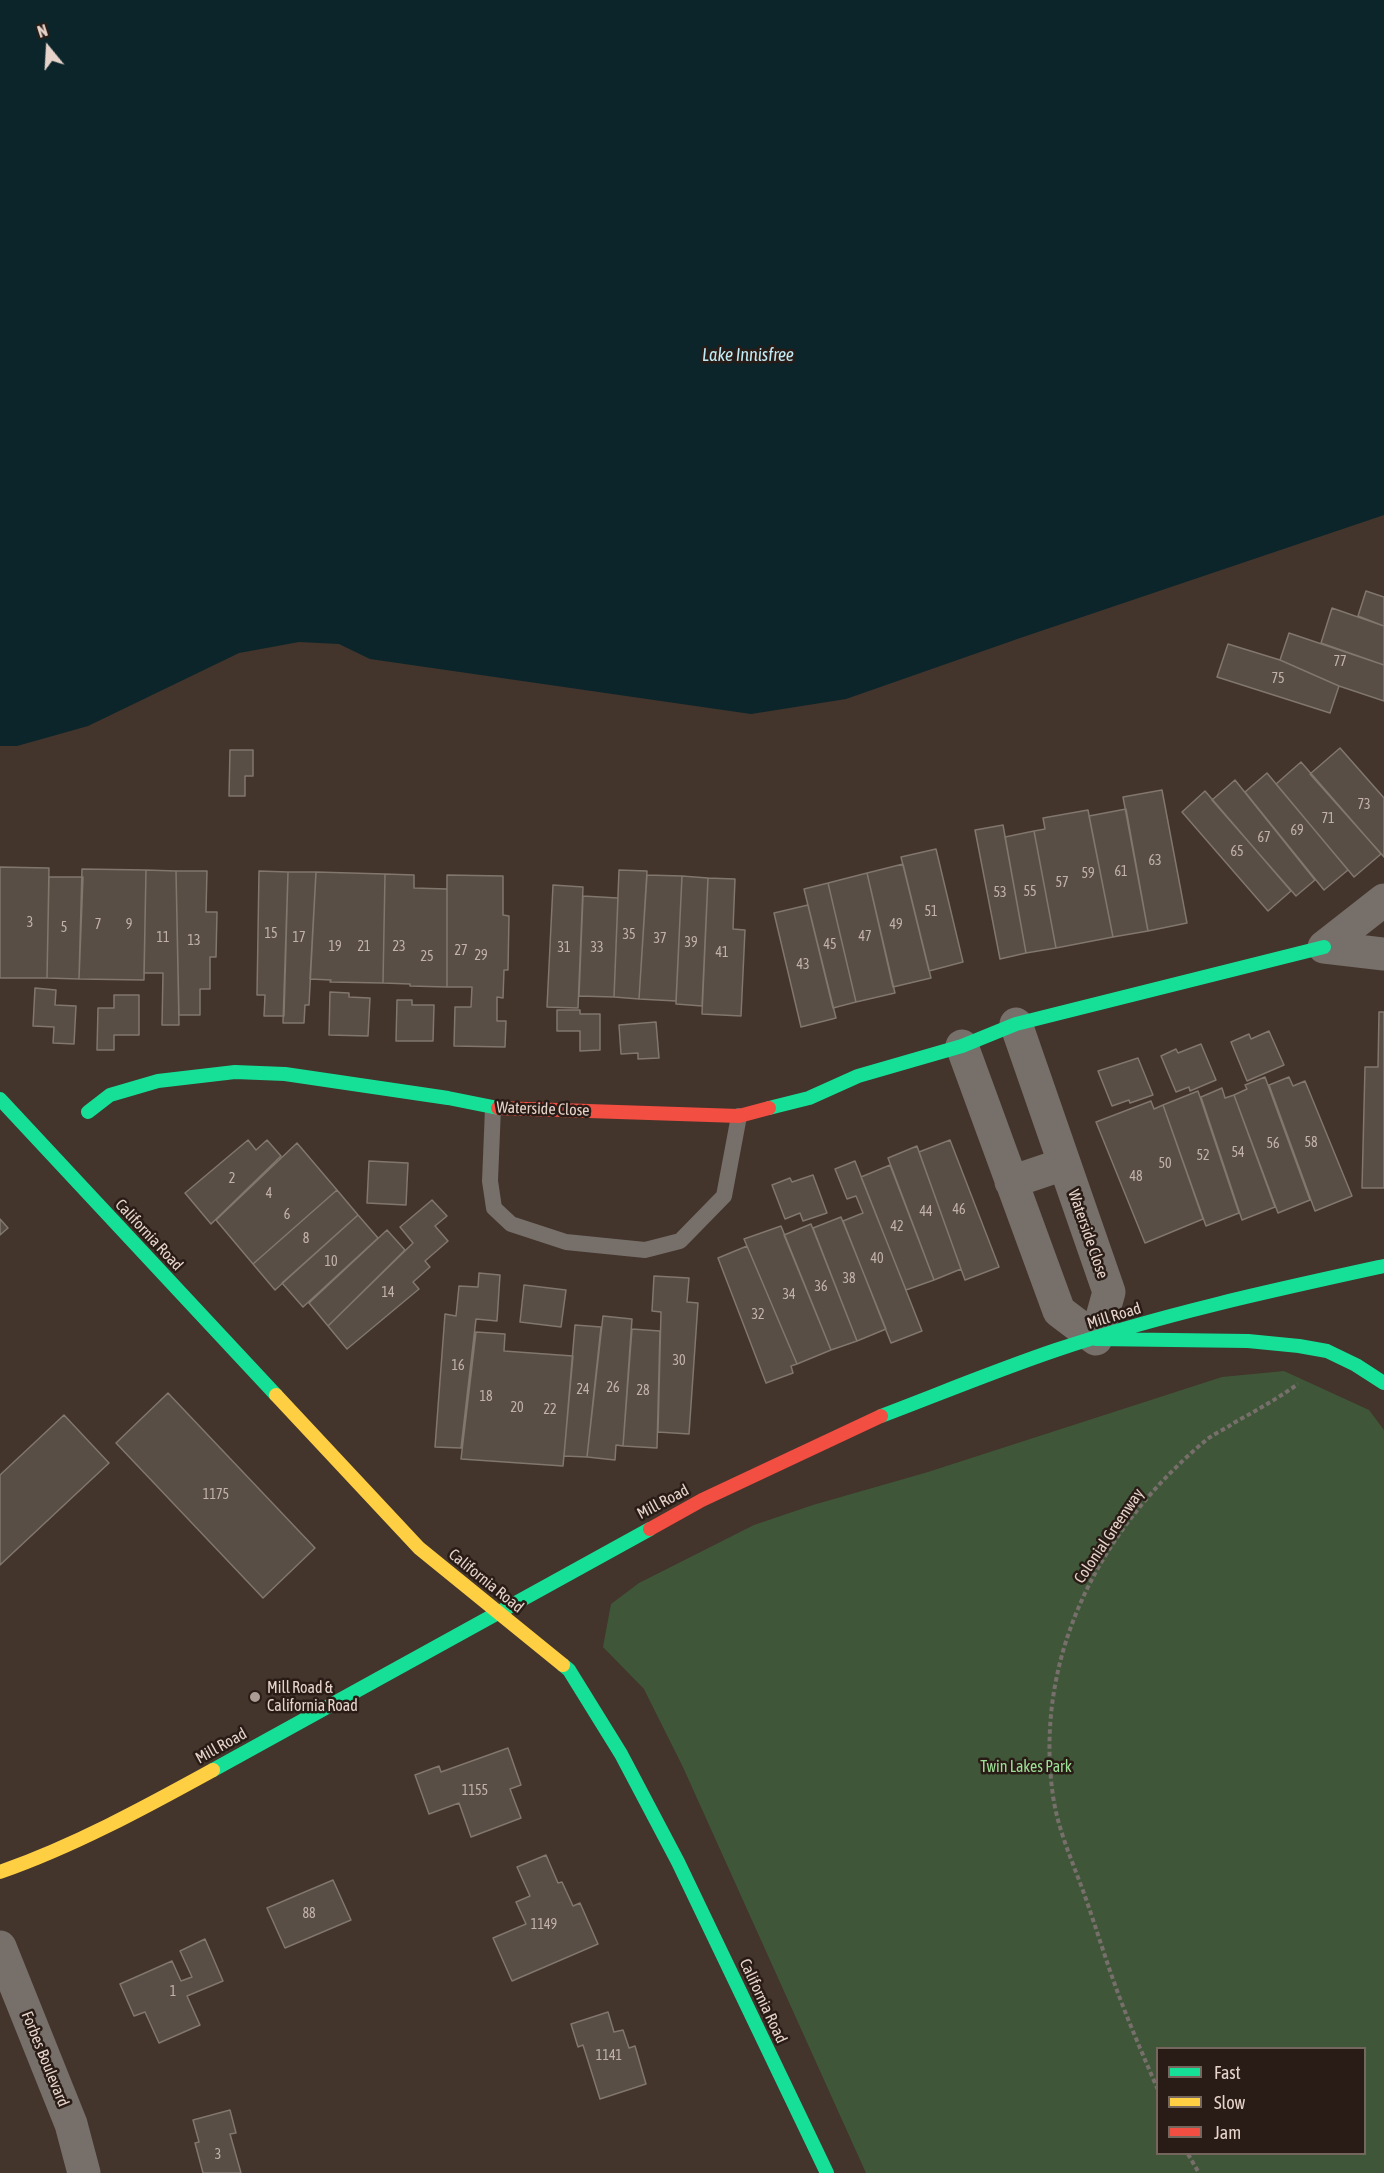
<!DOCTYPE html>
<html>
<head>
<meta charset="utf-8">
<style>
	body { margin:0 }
	#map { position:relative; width:1384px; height:2173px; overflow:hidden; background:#43342c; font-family:"Asap Condensed",sans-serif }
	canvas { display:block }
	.legend { position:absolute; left:1156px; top:2047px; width:210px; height:108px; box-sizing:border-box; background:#291c16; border:2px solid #75665e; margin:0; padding:8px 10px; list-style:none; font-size:18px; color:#e6d4cb }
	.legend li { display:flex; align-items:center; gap:12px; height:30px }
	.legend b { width:30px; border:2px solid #75665e }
	.north { position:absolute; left:18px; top:18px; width:60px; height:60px; -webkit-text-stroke:4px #291c16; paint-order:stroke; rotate:342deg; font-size:16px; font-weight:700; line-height:24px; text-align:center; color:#e6d4cb }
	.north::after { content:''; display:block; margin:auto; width:21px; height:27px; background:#e6d4cb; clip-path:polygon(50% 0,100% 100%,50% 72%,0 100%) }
</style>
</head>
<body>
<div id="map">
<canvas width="1384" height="2173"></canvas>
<ul class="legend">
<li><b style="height:8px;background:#16e098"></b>Fast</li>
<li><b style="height:8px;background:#ffcf43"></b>Slow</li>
<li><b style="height:8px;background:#f24e42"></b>Jam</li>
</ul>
<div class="north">N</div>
</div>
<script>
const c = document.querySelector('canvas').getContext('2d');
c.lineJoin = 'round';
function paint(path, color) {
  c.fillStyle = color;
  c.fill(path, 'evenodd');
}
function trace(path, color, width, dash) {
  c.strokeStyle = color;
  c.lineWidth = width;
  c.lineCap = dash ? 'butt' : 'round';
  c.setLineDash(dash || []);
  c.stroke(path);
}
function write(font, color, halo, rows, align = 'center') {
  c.font = font + ' "Asap Condensed",sans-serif';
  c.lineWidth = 5;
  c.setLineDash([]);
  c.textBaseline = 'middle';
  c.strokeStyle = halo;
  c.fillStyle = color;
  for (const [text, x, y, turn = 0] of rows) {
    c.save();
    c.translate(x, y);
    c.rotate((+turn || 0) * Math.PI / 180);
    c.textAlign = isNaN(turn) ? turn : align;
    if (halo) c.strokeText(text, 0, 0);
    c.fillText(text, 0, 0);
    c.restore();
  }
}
const green = new Path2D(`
	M1284,1371l85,39 15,20v743h-518l-184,-408 -38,-76 -41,-42 8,-43 28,-21 115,-58 59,-20 115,-33 294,-95zM1364,2048v106h-206v-106z`);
const water = new Path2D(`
	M0,0h1384v515l-361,122 -177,62 -95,15 -381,-55 -31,-15 -40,-2 -60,11 -151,73 -71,20h-17z`);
const building = new Path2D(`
	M1366,591l18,6v29l-26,-10z
	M1332,608l52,18v39l-63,-22z
	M1289,633l95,32v36l-45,-15 -59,-26z
	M1228,644l52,16 59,26 -9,27 -113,-36z
	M1340,748l44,50v59l-74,-83z
	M230,750h23v26h-8v20h-16z
	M1301,762l80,92 -27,23 -78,-93z
	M1267,773l81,97 -24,20 -79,-98z
	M1235,780l80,100 -19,16 -84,-96z
	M1162,790l25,133 -39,8 -25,-134z
	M1205,791l86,100 -23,20 -86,-99z
	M1126,809l22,122 -35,6 -24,-121z
	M1088,810l25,127 -57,11 -22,-117 11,-2 -2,-11z
	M1003,825l23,128 -26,6 -25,-129z
	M1034,831l22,117 -30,5 -21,-116z
	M936,849l27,113 -34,9 -28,-114z
	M903,864l28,114 -38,9 -26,-114z
	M0,867l49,1 -2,110h-47z
	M82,869l64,1 -2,110 -65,-1z
	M146,870l30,1 3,154h-17l1,-52h-19z
	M619,870l28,1 -8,128 -25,-2z
	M176,871h31l-1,41h11l-1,45h-6v32h-10v26h-21z
	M259,871l29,1 -4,144h-20l1,-21h-8z
	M288,872h28l-7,133h-4l-1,18h-21z
	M316,872l69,2 -2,109 -53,-1 1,-2 -21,-1z
	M867,873l28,120 -39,9 -28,-119z
	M385,874l29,1v13l33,1v98l-37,-1v-2l-27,-1z
	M447,875l56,1v39l6,1 -1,54h-4l-1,28 -6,-1v24h9l-1,26 -51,-1 1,-39h16l1,-20h-25z
	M647,875l35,1 -6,125 -37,-2z
	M682,876l26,2 -6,128 -26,-2z
	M49,877h34l-4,102 -32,-1z
	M708,878l27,1 -2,50 12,1 -4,86 -39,-2z
	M828,883l28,119 -23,6 -29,-119z
	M553,885l30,2 -5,121 -31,-1z
	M583,896l35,2 -4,99 -35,-1z
	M808,905l28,113 -35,9 -27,-114z
	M35,988l21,2 -1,15 21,1 -2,38 -21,-1 1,-16 -21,-1z
	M330,992l19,1v4l21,1 -2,38 -39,-1z
	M114,995h25v40h-25v15h-17l1,-42h16z
	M397,1000h15v5h22l-1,36h-37z
	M557,1010h23v4h20v36l-20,1v-20h-23z
	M1379,1012h5v176h-22l3,-121h13z
	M656,1022l3,36 -21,1v-6l-17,1 -2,-29z
	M1269,1031l15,34 -37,16 -16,-39 18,-8 2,5z
	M1201,1044l15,36 -26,11 -1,-4 -13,5 -15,-36 15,-7 2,4z
	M1138,1058l15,37 -23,8 -1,-3 -17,6 -14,-35z
	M1265,1077l45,123 -32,13 -44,-118 13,-6 -2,-4z
	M1289,1077l4,9 12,-5 47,115 -37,15 -46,-126z
	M1222,1088l3,10 9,-3 41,112 -33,13 -41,-123z
	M1198,1091l41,122 -33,13 -43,-121z
	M1151,1101l3,8 9,-4 40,114 -58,24 -49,-121z
	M248,1140l8,10 11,-10 14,16 -70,68 -26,-31z
	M950,1140l49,127 -34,13 -46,-128z
	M297,1143l40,47 -84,74 -37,-44z
	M917,1146l44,123 -27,11 -46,-122z
	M369,1161l39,2 -2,42 -39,-2z
	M855,1161l67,170 -31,12 -48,-122 20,-8 -7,-17 -9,3 -12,-30z
	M890,1165l44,115 -28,10 -45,-113z
	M813,1175l14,38 -24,8 -3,-8 -15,6 -13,-34 18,-7 2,4z
	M337,1190l21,25 -83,75 -22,-26z
	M432,1200l15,16 -12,10 13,15 -23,20 5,6 -17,15 6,7 -72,60 -19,-23 85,-83 -13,-16z
	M358,1215l20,23 -75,69 -21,-24z
	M841,1217l45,112 -29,12 -44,-113z
	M0,1219l8,9 -8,7z
	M811,1224l46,117 -26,9 -47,-115z
	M781,1226l50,124 -34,14 -53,-125z
	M387,1230l18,20 -77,76 -19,-23z
	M747,1246l50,118 -6,2 2,7 -27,10 -48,-125z
	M479,1273l21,2 -3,46 -21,-2 -15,129 -26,-1 10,-133 11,2 3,-30 19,1z
	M654,1276l35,2 -2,24 11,1 -9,131 -31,-2 3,-120 -9,-1z
	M524,1285l42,5 -5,37 -41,-5z
	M603,1316l29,3 -9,127 -7,-1 -1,15 -28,-3z
	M575,1325l26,2 -14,130 -23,-1z
	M632,1329l28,2 -3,117 -34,-2z
	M476,1332l29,2 -1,17 69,5 -10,110 -102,-7z
	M168,1393l147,155 -52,50 -147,-155z
	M64,1415l45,48 -109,102v-90z
	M508,1748l13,37 -11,4 11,29 -50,19 -12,-34 -30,11 -14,-39 24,-9 2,6z
	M546,1855l12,28 4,-1 11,24 7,-3 18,41 -86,37 -19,-43 33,-14 -10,-22 14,-6 -13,-29z
	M333,1880l18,40 -66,28 -18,-40z
	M205,1939l18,42 -36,15 13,29 -41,18 -14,-31 -11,4 -14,-32 52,-23 9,20 11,-4 -12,-26z
	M608,2012l6,20 9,-2 6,18 6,-2 11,38 -46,15 -17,-54 -5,2 -7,-23z
	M230,2110l6,23 -6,1 11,39h-38l-8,-30 4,-1 -6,-22z`);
const path = new Path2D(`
	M1158,2090c-15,-35 -30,-69 -43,-105 -10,-28 -19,-57 -29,-86 -12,-34 -28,-68 -33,-103 -20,-139 47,-267 152,-355 8,-7 19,-11 27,-17 23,-13 45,-25 66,-40
	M1188,2154l11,19`);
const lane = new Path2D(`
	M493,1108l-3,73 4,27 17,16 55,18 79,8 35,-9 44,-45 15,-80`);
const street = new Path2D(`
	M1384,900l-60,47 60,7
	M962,1046l97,265 37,28 13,-47 -93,-268
	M1011,1182l53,-18
	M0,1947l71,177 13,49`);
const fast = new Path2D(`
	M0,1099l276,296
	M769,1108l40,-10 49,-22 104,-30 54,-22 308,-77
	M88,1112l22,-17 48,-14 77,-9 50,2 163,24 50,10
	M1096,1339l152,2 51,5 28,5 29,14 28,18
	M881,1416c58,-22 116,-46 175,-66 107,-36 218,-60 328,-84
	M563,1665l6,5 52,84 57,108 149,311
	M213,1770l437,-241`);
const slow = new Path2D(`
	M276,1395l143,153 144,117
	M0,1872c74,-26 144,-64 213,-102`);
const jam = new Path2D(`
	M498,1108l241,8 30,-8
	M650,1529l52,-29 179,-84`);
const markers = [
	[255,1697,6,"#ad9c93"]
];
const numberNames = [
	["77",1340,662],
	["75",1278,679],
	["73",1364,805],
	["71",1328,819],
	["69",1297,831],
	["67",1264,838],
	["65",1237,852],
	["63",1155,861],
	["61",1121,872],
	["59",1088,874],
	["57",1062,883],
	["55",1030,892],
	["53",1000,893],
	["51",931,912],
	["3",30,923],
	["7",98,925],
	["9",129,925],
	["49",896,925],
	["5",64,928],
	["15",271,934],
	["35",629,935],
	["47",865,937],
	["11",163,938],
	["17",299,938],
	["37",660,939],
	["13",194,941],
	["39",691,943],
	["45",830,945],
	["19",335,947],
	["21",364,947],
	["23",399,947],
	["31",564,948],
	["33",597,948],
	["27",461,951],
	["41",722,953],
	["29",481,956],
	["25",427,957],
	["43",803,965],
	["58",1311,1143],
	["56",1273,1144],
	["54",1238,1153],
	["52",1203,1156],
	["50",1165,1164],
	["48",1136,1177],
	["2",232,1179],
	["4",269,1194],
	["46",959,1210],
	["44",926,1212],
	["6",287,1215],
	["42",897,1227],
	["8",306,1239],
	["40",877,1259],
	["10",331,1262],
	["38",849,1279],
	["36",821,1287],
	["14",388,1293],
	["34",789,1295],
	["32",758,1315],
	["30",679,1361],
	["16",458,1366],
	["26",613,1388],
	["24",583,1390],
	["28",643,1391],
	["18",486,1397],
	["20",517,1408],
	["22",550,1410],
	["1175",216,1495],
	["1155",475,1791],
	["88",309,1914],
	["1149",544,1925],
	["1",173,1992],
	["1141",609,2056],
	["3",218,2155]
];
const streetNames = [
	["Waterside Close",543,1109,2],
	["Waterside Close",1088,1234,71],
	["California Road",149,1235,47],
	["Mill Road",1114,1316,-17],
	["Mill Road",663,1502,-28],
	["Colonial Greenway",1109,1536,-56],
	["California Road",486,1581,39],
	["Mill Road",221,1746,-29],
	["California Road",763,2001,65],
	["Forbes Boulevard",45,2059,68]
];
const poiNames = [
	["Mill Road &",267,1688],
	["California Road",267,1706]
];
const parkNames = [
	["Twin Lakes Park",1026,1767]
];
const waterNames = [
	["Lake Innisfree",748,355]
];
paint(green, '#3f5738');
paint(water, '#0b252a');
paint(building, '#584e45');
trace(building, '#81776d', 1.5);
trace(path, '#776f6b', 4, [4.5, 3]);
trace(lane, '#766f6a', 16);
trace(street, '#766f6a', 33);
trace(fast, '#16e098', 14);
trace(slow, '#ffcf43', 14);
trace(jam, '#f24e42', 14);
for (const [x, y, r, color] of markers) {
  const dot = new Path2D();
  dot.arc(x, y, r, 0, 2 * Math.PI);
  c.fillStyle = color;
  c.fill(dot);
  trace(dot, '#291c16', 2);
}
write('14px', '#c2b2aa', null, numberNames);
write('16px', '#e6d4cb', '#291c16', streetNames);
write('16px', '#e6d4cb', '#291c16', poiNames, 'left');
write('16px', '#9ddf95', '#291c16', parkNames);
write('italic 18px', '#bfebf6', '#291c16', waterNames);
</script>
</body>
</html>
